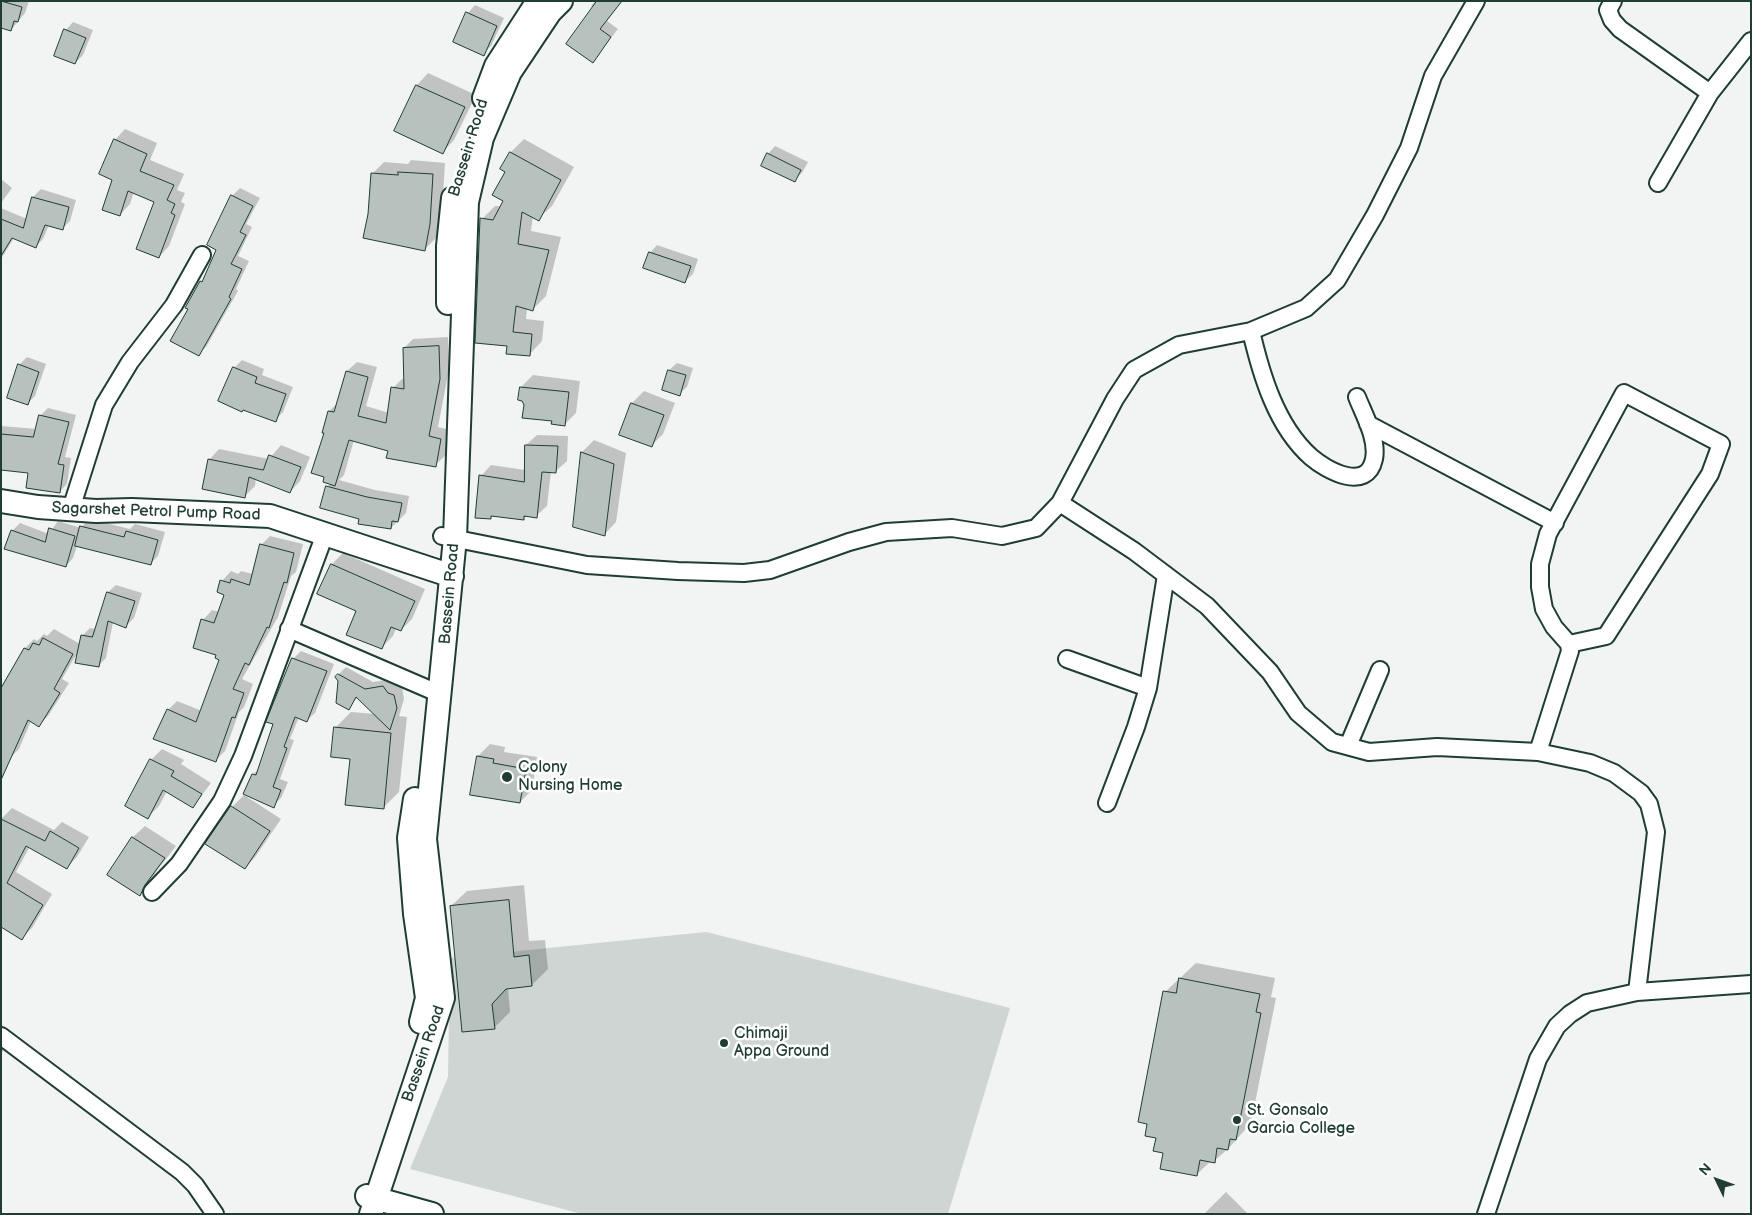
<!DOCTYPE html>
<html>
<head>
<meta charset="utf-8">
<style>
	body { margin:0 }
	#map { position:relative; width:1752px; height:1215px; overflow:hidden; background:#f2f3f3; font-family:"Balsamiq Sans",sans-serif }
	canvas { display:block }
	.frame { position:absolute; inset:0; border:2px solid #1f3d34; pointer-events:none }
	.north { position:absolute; left:1692px; top:1155px; width:50px; height:50px; -webkit-text-stroke:4px #fff; paint-order:stroke; rotate:312deg; font-size:14px; font-weight:700; line-height:20px; text-align:center; color:#1f3d34 }
	.north::after { content:''; display:block; margin:auto; width:18px; height:22px; background:#1f3d34; clip-path:polygon(50% 0,100% 100%,50% 72%,0 100%) }
</style>
</head>
<body>
<div id="map">
<canvas width="1752" height="1215"></canvas>
<div class="frame"></div>
<div class="north">N</div>
</div>
<script>
const c = document.querySelector('canvas').getContext('2d');
c.lineJoin = 'round';
function paint(path, color) {
  c.fillStyle = color;
  c.fill(path, 'evenodd');
}
function trace(path, color, width, dash) {
  c.strokeStyle = color;
  c.lineWidth = width;
  c.lineCap = dash ? 'butt' : 'round';
  c.setLineDash(dash || []);
  c.stroke(path);
}
function write(font, color, halo, rows, align = 'center') {
  c.font = font + ' "Balsamiq Sans",sans-serif';
  c.lineWidth = 5;
  c.setLineDash([]);
  c.textBaseline = 'middle';
  c.strokeStyle = halo;
  c.fillStyle = color;
  for (const [text, x, y, turn = 0] of rows) {
    c.save();
    c.translate(x, y);
    c.rotate((+turn || 0) * Math.PI / 180);
    c.textAlign = isNaN(turn) ? turn : align;
    if (halo) c.strokeText(text, 0, 0);
    c.fillText(text, 0, 0);
    c.restore();
  }
}
const green = new Path2D(`
	M706,932l304,76 -62,206h-366l-172,-45 38,-92 2,-119z`);
const shadow = new Path2D(`
	M1,1h28l-4,12 -14,17z
	M595,1h27l-15,20 11,8 -26,33 2,-54 -3,-2z
	M475,5l29,13 -13,28 -8,8 -29,-13 14,-28z
	M73,22l20,8 -10,25 -8,8 -9,-33z
	M428,73l48,22 -22,45 -11,12 -26,-67z
	M125,129l32,14 -7,17 34,14 -7,16 8,3 -4,9 4,2 -16,42 -10,11 -4,-56 -21,-9 -4,12 -10,11 -6,-36 1,-39z
	M524,139l50,28 -22,39 -14,13 -5,-3 -2,15 30,6 -15,59 -13,13 -6,-1 -1,11 18,2 -2,20 -13,14 -21,-10 -26,-126 13,-13h7l3,-5 1,-30 -4,-2 9,-17z
	M775,146l33,16 -6,11 -8,7 -26,-26z
	M411,160l34,3 -3,48 -6,27 -12,12 -55,-36 3,-40 12,-12 24,2z
	M1,179l11,9 -11,15z
	M240,188l20,10 -14,26 6,3 -14,29 11,5 -13,28 2,2 -32,56 -8,7 -9,-45 29,-59 -10,-5 24,-49z
	M41,189l35,11 -6,21 -8,8 -13,-4 -6,14 -8,8 -21,-9 -13,21v-51l26,11 6,-22z
	M657,245l41,14 -5,15 -8,7 -35,-28z
	M448,337l1,32 -11,58 12,3 -5,26 -10,9 -81,-25 -10,35 -5,5 36,10 34,6 -3,17 -15,15 -69,-21 6,-21 3,-3 -5,-51 3,-21 10,-9 8,-31 10,-9 20,5 -11,39 23,7 4,-25 9,-9h3l-1,-31 9,-9z
	M27,357l19,7 -11,32 -8,8 -8,-39z
	M242,360l22,9 -2,6 31,12 -10,25 -8,8 -55,-19 15,-34z
	M677,363l16,5 -6,19 -8,7 -16,-5 6,-19z
	M533,375l47,6 -4,32 -12,12 -39,-20 -4,-18z
	M644,391l31,12 -12,31 -12,12 -31,-12 12,-31z
	M48,408l28,7 -11,42 6,1 -4,26 -8,8 -29,-20 -29,-3v-43l36,3 3,-13z
	M537,435l31,1 -1,25 -11,10h-5l-4,35 -11,10 -9,-1 -3,4 -31,-4 -3,3 -9,-42 10,-11 34,5 1,-25z
	M594,440l32,13 -10,69 -11,12 -30,-8 7,-74z
	M281,445l29,12 -10,24 -10,11 -34,-14 -1,8 -10,10 -36,-36 10,-11 50,10z
	M89,519l41,10 5,-5 30,8 -7,24 -7,7 -74,-17 -4,12 -7,8 -54,-35 8,-8 29,11 9,-13 23,7z
	M270,536l33,8 -7,28 -5,4 -13,41 -36,62 11,5 -9,23 -5,5 -14,39 -10,10 -47,-51 9,-9 25,10 19,-51 -18,-40 9,-10 7,2 6,-18 -3,-13 9,-10 7,3 3,-3 12,3 8,-29z
	M343,553l82,36 -13,30 -11,11 -5,-2 -3,8 -11,11 -25,-36 -38,-17 13,-30z
	M116,585l26,8 -8,25 -8,8 -13,-4 -7,36 -8,8 -19,-16 -17,29 7,4 -21,33 -9,9 -8,-4 -12,28 -10,10 -8,-68 24,-43 9,-9 3,2 7,-7 3,2 7,-7 26,15 2,-8 8,-8 6,1 12,-37z
	M301,651l33,13 -19,49 -8,7 -8,-3 -9,22 4,1 -14,39 8,3 -7,16 -8,8 -20,-32 6,-5 16,-45 18,-65z
	M346,667l27,15 18,-3 5,6 6,2 2,12 -5,17 8,1 -8,75 -16,16 -48,-80 16,-16 24,2 -17,-17 -10,11 -10,-33z
	M490,744l15,3 -1,5 33,5 -5,33 -12,12 -42,-46z
	M162,749l22,11 -3,4 30,19 -18,24 -26,-16 -8,15 -11,11 -22,-11 26,-47z
	M244,795l37,24 -25,37 -11,12 -13,-61z
	M12,808l42,22 8,-8 27,15 -12,20 -11,11 -36,-22 -14,26 36,22 -20,34 -11,10 -17,-10 -3,-109z
	M145,826l31,20 -20,26 -5,11 -12,11 -30,-20 24,-37z
	M524,885l5,56 16,-1 3,29 -16,16 -24,3 2,24 -16,16 -43,-122 16,-15z
	M1196,963l79,15 -4,19 5,1 -25,125 -23,26 -14,12h-3l-15,14 -32,-23 -7,-15 8,-145z
	M1,1020l2,8 10,9 -12,17z
	M1226,1192l22,22h-44z`);
const building = new Path2D(`
	M1,1l21,6 -4,15 -4,-1 -3,10 -10,-3z
	M597,1h25l-22,28 11,8 -18,26 -27,-19z
	M466,12l31,14 -13,30 -31,-14z
	M64,29l22,9 -11,26 -21,-8z
	M416,85l49,22 -22,47 -49,-23z
	M114,139l33,15 -7,17 34,14 -7,15 8,4 -4,9 4,2 -16,43 -23,-9 18,-47 -26,-11 -8,25 -18,-6 10,-30 -13,-6z
	M510,152l51,28 -22,41 -17,-9 -4,32 31,6 -16,61 -17,-5 -3,26 19,2 -2,22 -24,-2 1,-8 -32,-3 5,-125 13,2 10,-19 -11,-6 13,-23 -5,-3z
	M767,153l34,17 -6,12 -34,-16z
	M398,172l35,2 -3,50 -5,27 -62,-13 5,-24 3,-41 27,2z
	M231,195l22,11 -13,26 6,3 -15,29 11,5 -13,28 2,2 -32,57 -29,-15 18,-32 -3,-1 15,-27 2,1 14,-32 -9,-5z
	M32,197l37,10 -6,23 -18,-5 -9,23 -24,-10 -11,18v-37l22,9z
	M649,252l42,14 -6,17 -42,-15z
	M439,346l1,33 -11,57 12,3 -5,28 -50,-9 2,-7 -39,-11 -14,46 -12,-4 1,-5 -13,-4 13,-40h-2l6,-22 6,1 12,-41 22,6 -10,39 28,7 5,-36 13,2 -1,-41z
	M18,364l21,8 -11,33 -21,-7z
	M233,367l24,10 -2,6 31,11 -10,28 -33,-12 -1,2 -24,-11z
	M668,370l18,5 -6,21 -18,-6z
	M520,387l49,5 -4,34 -14,-2 1,-3 -30,-3 2,-13 -2,-4 -4,-1z
	M631,403l33,12 -12,32 -33,-12z
	M39,415l30,7 -11,42 6,1 -4,28 -34,-5 2,-15 -27,-3v-36l32,3z
	M525,445l33,1 -2,27 -14,-1 -5,46 -13,-2v4l-33,-4v3l-16,-1 4,-43 45,7z
	M581,452l33,12 -9,72 -32,-9z
	M269,455l32,12 -11,26 -41,-16 -4,21 -43,-9 6,-30 55,11z
	M326,486l41,11 35,6 -4,19 -6,-1 -1,8 -33,-5 1,-5 -39,-11z
	M80,526l44,11 2,-6 32,9 -7,25 -76,-19z
	M49,528l26,8 -9,31 -62,-18 7,-19 34,12z
	M260,544l34,9 -7,30 -3,-1 -15,46 -2,-1 -18,38 -4,-2 -12,26 11,4 -9,25 -3,-1 -16,45 -63,-23 14,-30 29,13 23,-62 -4,-2 1,-3 -23,-7 8,-29 13,4 10,-28 -7,-3 3,-12 10,3 1,-4 18,6z
	M331,564l84,37 -14,30 -10,-4 -9,22 -36,-14 10,-24 -39,-17z
	M107,592l28,9 -9,27 -18,-7 -9,46 -24,-4 6,-28 11,2z
	M43,638l30,16 -19,35 6,4 -21,34 -11,-7 -27,60v-92l23,-40 5,2 4,-7 6,2z
	M292,658l35,13 -20,51 -12,-5 -11,30 3,1 -14,39 8,3 -7,18 -31,-14 9,-20 4,1 17,-51 -7,-2z
	M338,674l27,15 18,-3 5,7 6,2 3,13 -7,22 -34,-33 -7,13 -13,-7 2,-22 -3,-4z
	M334,727l57,6 -7,76 -39,-4 5,-46 -19,-2z
	M477,756l17,3 -1,4 33,6 -6,34 -50,-8z
	M150,759l24,12 -3,5 31,18 -9,14 -30,-18 -15,29 -23,-13z
	M231,806l39,25 -25,38 -40,-25z
	M1,819l44,22 5,-10 29,17 -12,21 -41,-23 -19,37 36,22 -21,35 -21,-13z
	M132,837l33,21 -20,27 -5,11 -33,-21z
	M509,900l5,57 15,-2 3,31 -26,3 -14,15 3,25 -33,3 -12,-126z
	M1179,978l81,16 -4,18 5,1 -25,127 -6,-1 -2,11 -11,-2 -2,15 -15,-3 -3,16 -37,-7 3,-16 -10,-2 3,-13 -11,-2 2,-12 -9,-2 25,-131 13,2z`);
const street = new Path2D(`
	M1613,1l-5,9 4,10 8,9 90,64
	M1658,183l52,-90 41,-52
	M1251,331c10,43 25,95 60,126 15,13 56,36 63,2 4,-20 -10,-44 -17,-62
	M1368,424l187,99
	M1060,503l74,48 73,55 63,66 28,41 34,29 37,10 68,-5 101,5 52,11 24,10 27,20 8,11 7,28 -19,160
	M71,509l33,-104 26,-43 44,-57 28,-50
	M442,536l145,29 91,6 66,2 26,-3 79,-28 37,-10 66,-4 50,8 34,-8 24,-25 55,-104 19,-29 45,-25 72,-14 55,-23 31,-28 38,-65 34,-67 24,-72 43,-75
	M289,629l151,65
	M1067,659l81,29
	M1348,746l32,-76
	M1538,752l32,-101 -1,-7 -15,-17 -10,-18 -4,-22v-23l8,-30 76,-141 97,51 -11,30 -104,162 -37,8
	M1107,803l29,-76 12,-39 18,-113
	M152,892l27,-28 43,-63 21,-45 82,-222
	M1,1036l181,136 13,13 20,29
	M1486,1214l52,-155 19,-33 13,-12 17,-11 50,-11 114,-8`);
const secondary = new Path2D(`
	M484,98l12,-32 42,-65
	M448,303v-57l5,-48
	M1,501l37,6 58,4 36,-1 138,6 182,60
	M415,799l-6,39 6,76 12,84 -6,24
	M367,1196l65,18
	M371,1214l72,-216 -18,-159 30,-301 12,-336 15,-64 28,-66 40,-60 11,-11`);
const markers = [
	[507,777,6,"#1f3d34"],
	[724,1043,5,"#1f3d34"],
	[1237,1120,5,"#1f3d34"]
];
const streetNames = [
	["Bassein Road",469,148,-73],
	["Sagarshet Petrol Pump Road",156,512,2],
	["Bassein Road",450,594,-85],
	["Bassein Road",424,1054,-71]
];
const poiNames = [
	["Colony",518,768],
	["Nursing Home",518,786],
	["Chimaji",734,1034],
	["Appa Ground",734,1052],
	["St. Gonsalo",1247,1111],
	["Garcia College",1247,1129]
];
paint(green, '#ced5d3');
paint(shadow, '#0003');
paint(building, '#b7c1bd');
trace(building, '#1f3d34', 1);
trace(street, '#1f3d34', 20);
trace(secondary, '#1f3d34', 26);
trace(street, '#fff', 16);
trace(secondary, '#fff', 22);
for (const [x, y, r, color] of markers) {
  const dot = new Path2D();
  dot.arc(x, y, r, 0, 2 * Math.PI);
  c.fillStyle = color;
  c.fill(dot);
  trace(dot, '#fff', 2);
}
write('16px', '#1f3d34', '#fff', streetNames);
write('16px', '#1f3d34', '#fff', poiNames, 'left');
</script>
</body>
</html>
